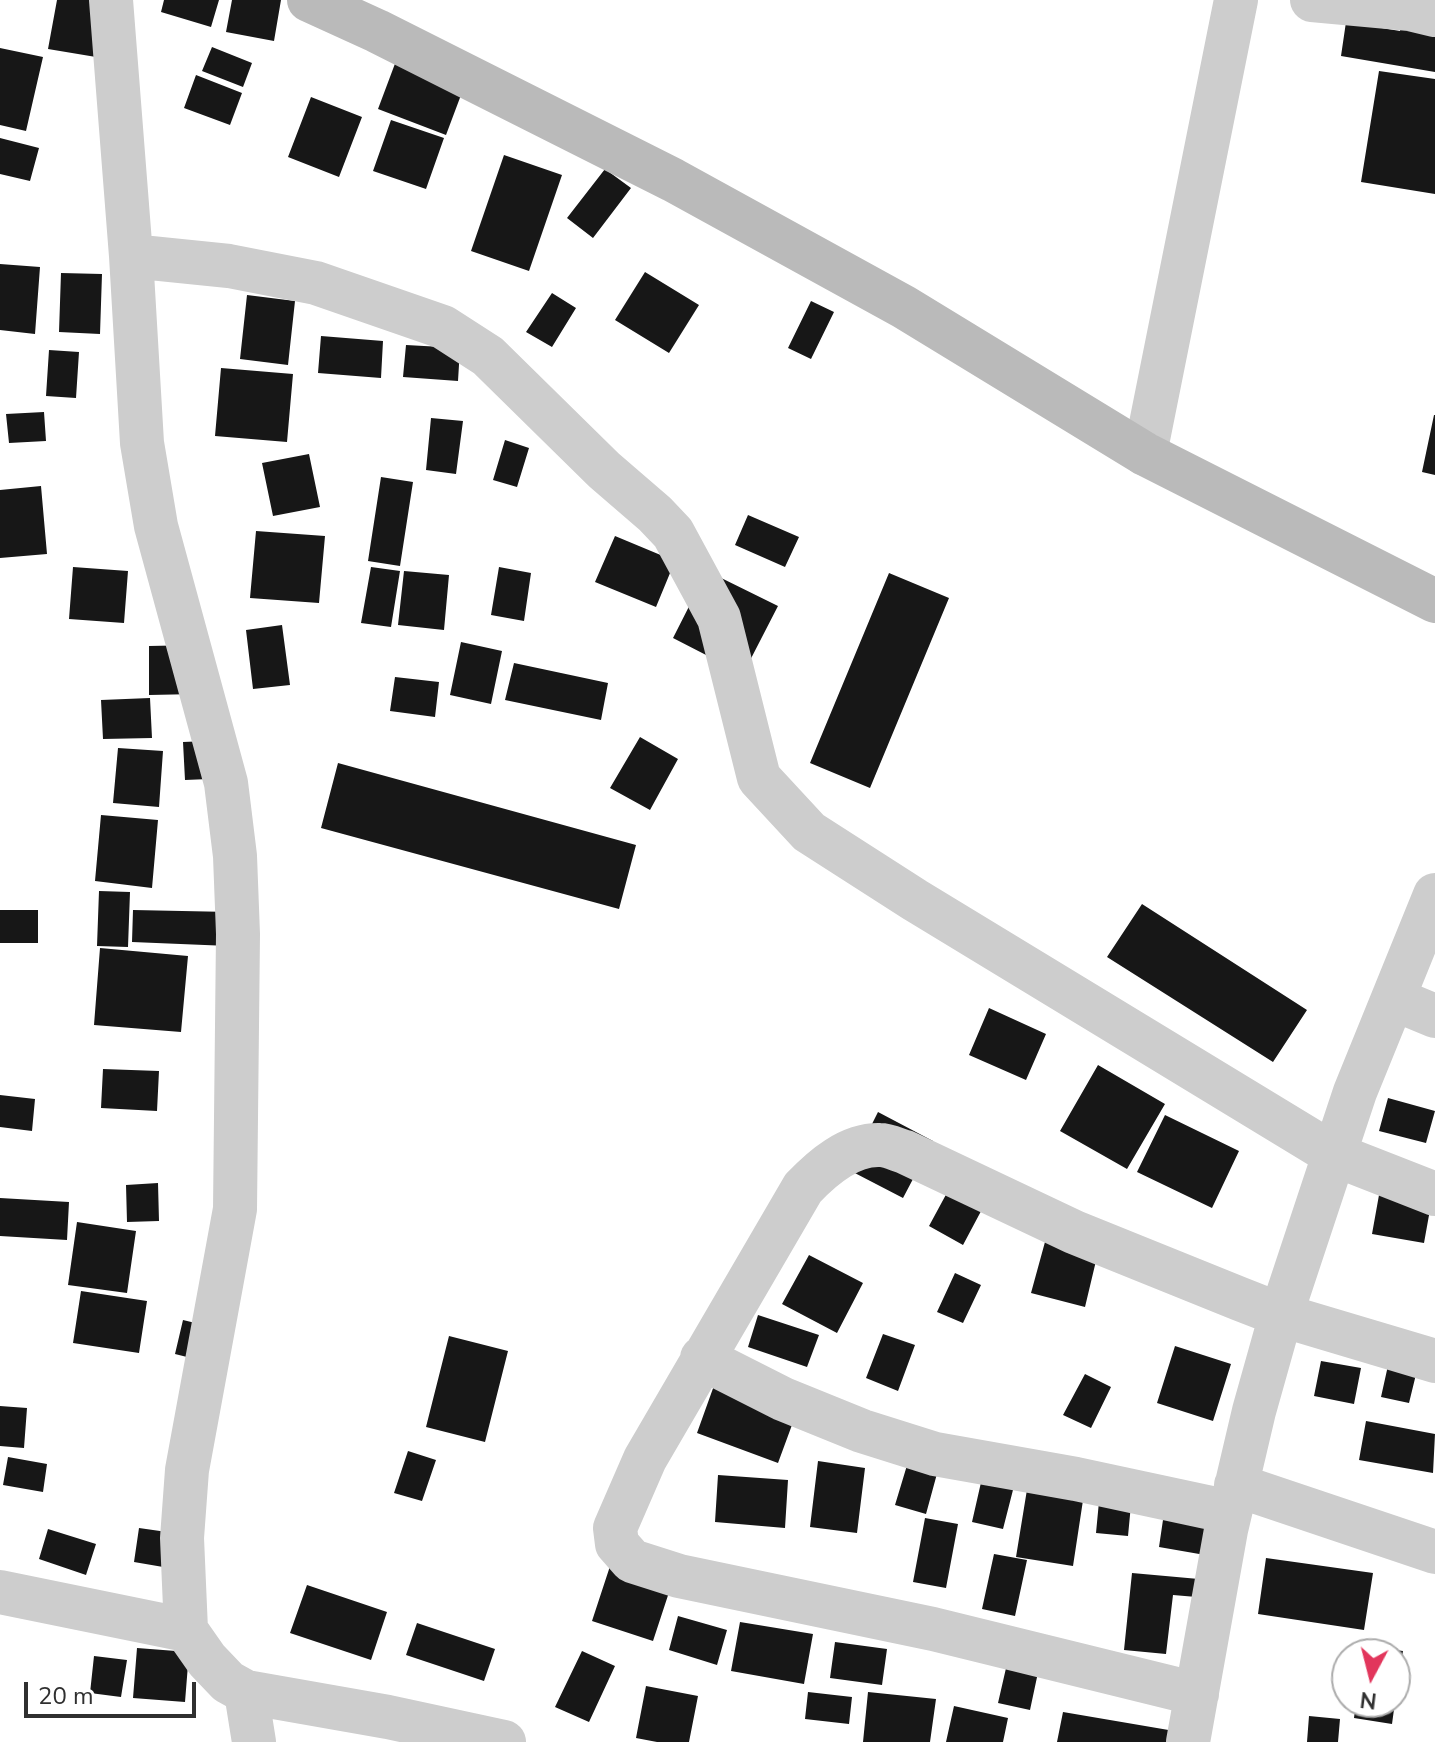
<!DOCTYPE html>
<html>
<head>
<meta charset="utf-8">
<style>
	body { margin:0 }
	#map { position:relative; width:1435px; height:1742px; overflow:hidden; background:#fff; font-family:"Nunito Sans",sans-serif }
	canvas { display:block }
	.north { position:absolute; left:1331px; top:1638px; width:80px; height:80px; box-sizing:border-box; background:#fff; border:2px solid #acacac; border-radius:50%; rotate:187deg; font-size:22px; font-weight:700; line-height:32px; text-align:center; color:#303030 }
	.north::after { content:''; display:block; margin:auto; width:28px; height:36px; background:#e2365c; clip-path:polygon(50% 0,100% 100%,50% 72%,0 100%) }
	.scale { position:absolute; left:24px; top:1682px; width:172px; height:36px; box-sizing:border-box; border:4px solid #303030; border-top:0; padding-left:10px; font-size:24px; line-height:28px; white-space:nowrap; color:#303030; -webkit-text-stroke:6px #fff; paint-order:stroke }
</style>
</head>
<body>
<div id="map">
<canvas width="1435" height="1742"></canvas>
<div class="north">N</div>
<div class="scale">20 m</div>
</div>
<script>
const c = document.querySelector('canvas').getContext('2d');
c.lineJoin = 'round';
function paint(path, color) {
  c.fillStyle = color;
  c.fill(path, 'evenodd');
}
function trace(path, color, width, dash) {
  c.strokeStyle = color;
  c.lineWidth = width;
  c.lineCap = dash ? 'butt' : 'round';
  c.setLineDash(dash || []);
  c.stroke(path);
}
const building = new Path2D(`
	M57,0h68l-11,60 -66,-11z
	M164,0h55l-8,27 -50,-15z
	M232,0h49l-7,41 -48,-9z
	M1404,0h31v72l-94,-16 5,-34 54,9z
	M212,47l40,16 -9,24 -41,-16z
	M0,48l43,9 -17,74 -26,-6z
	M399,53l68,26 -21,56 -68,-26z
	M1379,71l56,8v115l-74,-12z
	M196,75l46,18 -12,32 -46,-17z
	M311,97l51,20 -23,60 -51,-20z
	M391,120l53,18 -18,51 -53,-18z
	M0,138l39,10 -9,33 -30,-7z
	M504,155l58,20 -33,96 -58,-20z
	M605,169l26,19 -38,50 -26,-20z
	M0,264l40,3 -5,67 -35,-4z
	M645,272l54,33 -30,48 -54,-33z
	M61,273l41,1 -2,60 -41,-2z
	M552,293l24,15 -24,39 -26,-15z
	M247,295l48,6 -7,64 -48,-6z
	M811,301l23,11 -23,47 -23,-11z
	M321,336l62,5 -2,37 -63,-5z
	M406,345l54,3 -2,33 -55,-4z
	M49,350l30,2 -3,46 -30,-2z
	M221,368l72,6 -6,68 -72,-6z
	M44,412l2,29 -37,2 -3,-29z
	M1434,415h1v60l-13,-3z
	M431,418l32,3 -7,53 -30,-4z
	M505,440l24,8 -12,39 -24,-7z
	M309,454l11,53 -47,9 -11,-53z
	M381,477l32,5 -13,84 -32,-5z
	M41,486l6,68 -47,4v-68z
	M748,515l51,22 -14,30 -50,-22z
	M256,531l69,5 -6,67 -69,-5z
	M615,536l60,25 -19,46 -61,-25z
	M73,567l55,4 -4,52 -55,-4z
	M371,567l29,4 -9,56 -30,-4z
	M499,567l32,6 -7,48 -33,-6z
	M404,571l45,4 -5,55 -46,-5z
	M707,571l71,35 -35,68 -70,-36z
	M889,573l60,25 -79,190 -60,-25z
	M282,625l8,60 -37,4 -7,-59z
	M461,642l41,9 -11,53 -41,-9z
	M197,645v49l-48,1v-49z
	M514,663l94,20 -7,37 -96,-20z
	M395,677l44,5 -4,35 -45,-6z
	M150,698l2,40 -49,1 -2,-39z
	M640,737l38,22 -28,51 -40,-22z
	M231,740l2,38 -48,2 -2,-38z
	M118,748l45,3 -4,56 -46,-4z
	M338,763l298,82 -17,64 -298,-81z
	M101,815l57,5 -6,68 -57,-7z
	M99,891l31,1 -2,55 -31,-1z
	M1142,904l165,106 -34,52 -166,-105z
	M0,910h38v33h-38z
	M133,910l98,2 -2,34 -97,-4z
	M100,948l88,8 -7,76 -87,-7z
	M989,1008l57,26 -20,46 -57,-25z
	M1098,1065l67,39 -38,65 -67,-38z
	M103,1069l56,2 -2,40 -56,-3z
	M0,1095l35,4 -3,32 -32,-4z
	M1388,1098l47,13 -9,32 -47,-12z
	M878,1112l55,29 -30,57 -54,-28z
	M1165,1115l74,36 -27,57 -75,-36z
	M962,1165l34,18 -33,62 -34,-19z
	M158,1183l1,38 -32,1 -1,-37z
	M1379,1195l52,9 -7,39 -52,-9z
	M0,1198l69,4 -2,38 -67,-4z
	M77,1222l59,9 -9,62 -59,-8z
	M1048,1231l52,13 -15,63 -54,-14z
	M809,1255l54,28 -26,50 -55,-29z
	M955,1273l26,12 -18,38 -26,-11z
	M81,1291l66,10 -8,52 -66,-10z
	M758,1315l61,20 -12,32 -59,-20z
	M183,1320l37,9 -9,34 -36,-9z
	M883,1334l32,11 -17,46 -32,-13z
	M449,1336l59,15 -23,91 -59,-15z
	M1175,1346l56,18 -18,57 -56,-18z
	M1391,1352l29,6 -11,45 -28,-6z
	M1321,1361l40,7 -7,36 -40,-8z
	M721,1366l82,29 -25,68 -81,-30z
	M1085,1374l26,13 -20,41 -28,-13z
	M0,1406l27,2 -3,40 -24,-2z
	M1366,1421l69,13 -2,39 -74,-13z
	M408,1451l28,9 -14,41 -28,-8z
	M8,1457l39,7 -4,28 -40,-7z
	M818,1461l47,7 -8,65 -47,-6z
	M908,1462l30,8 -12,44 -31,-9z
	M1031,1465l56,9 -14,92 -57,-9z
	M1102,1470l32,3 -6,63 -32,-3z
	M718,1475l70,5 -3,48 -70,-6z
	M982,1478l32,8 -11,43 -31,-7z
	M1168,1486l47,7 -10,62 -46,-8z
	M925,1518l33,6 -12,64 -33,-6z
	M139,1528l35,5 -5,35 -35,-6z
	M48,1529l48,15 -10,31 -47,-16z
	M614,1554l61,20 -22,67 -61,-20z
	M994,1554l33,6 -12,56 -33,-7z
	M1266,1558l107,15 -9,57 -106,-16z
	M1132,1573l89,8 -1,18 -47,-4 -7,59 -42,-4z
	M307,1585l80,27 -16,48 -81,-27z
	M678,1616l49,14 -10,35 -48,-15z
	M740,1622l73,12 -9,50 -73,-13z
	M417,1623l78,26 -11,32 -78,-26z
	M835,1642l52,7 -5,36 -52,-7z
	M1012,1642l31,7 -13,61 -32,-7z
	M1365,1646l38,5 -6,42 -2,-39h-32z
	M137,1648l52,4 -4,50 -52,-4z
	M582,1651l33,15 -26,56 -34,-15z
	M94,1656l33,4 -6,37 -31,-4z
	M646,1686l52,10 -9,46h-32l-21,-4z
	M808,1692l44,5 -3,27 -44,-5z
	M868,1692l68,7 -6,43h-67z
	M1356,1702h39l-3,22 -38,-6z
	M954,1706l54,12 -5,24h-57z
	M1063,1712l129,22 -1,8h-134z
	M1309,1716l31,3 -2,23h-31z`);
const street = new Path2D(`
	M111,0l20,256 11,187 14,83 70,257 9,73 3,78 -3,275 -48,261 -5,68 4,92 21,30 21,22 18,10 142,25 116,25
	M1312,0l98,9 25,6
	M131,256l98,10 87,17 127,44 45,29 116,114 51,44 18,19 46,85 40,160 50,54 106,68 418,254 102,40
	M1145,454l91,-454
	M1394,999l41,17
	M702,1358l81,41 79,32 73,23 141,25 154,33
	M1236,1485l199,67
	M0,1592l186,38
	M246,1692l8,50
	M1197,1694l-264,-65 -254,-53 -47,-15 -15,-17 -2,-16 30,-69 158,-271c19,-20 46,-44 77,-43 8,0 18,5 25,7l169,80 166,67 41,16 154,46
	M1188,1742l38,-212 28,-119 27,-96 74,-223 80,-197`);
const secondary = new Path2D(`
	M309,0l68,31 296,149 231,127 241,147 290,147`);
paint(building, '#171717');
trace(street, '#cdcdcd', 44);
trace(secondary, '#bababa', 44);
</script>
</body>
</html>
